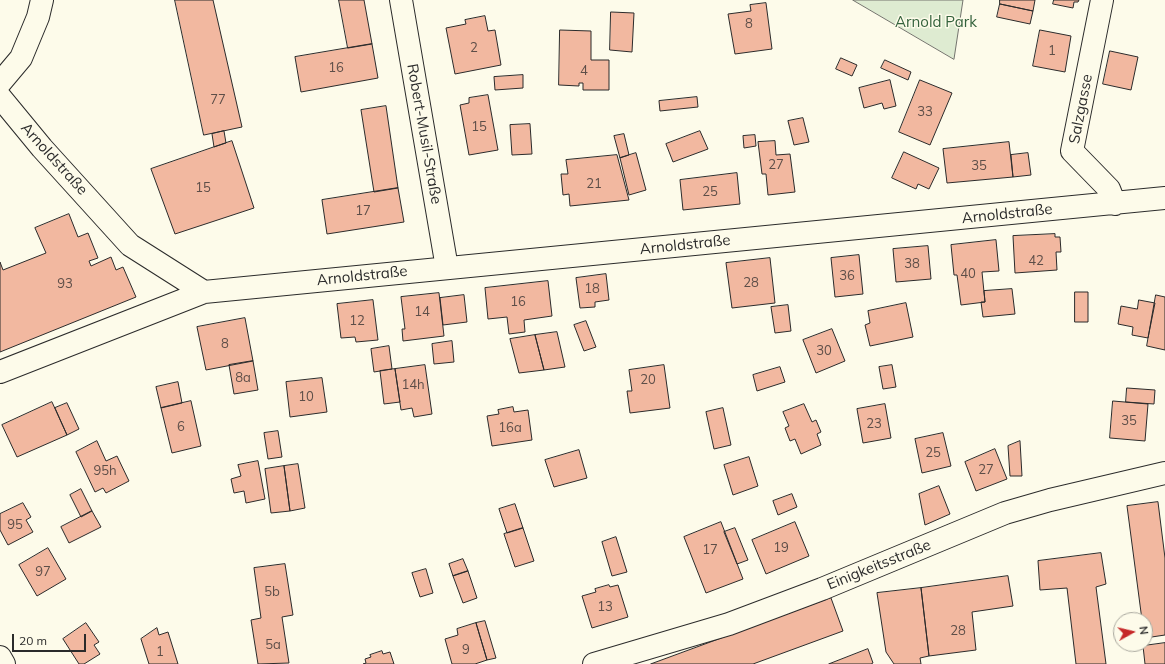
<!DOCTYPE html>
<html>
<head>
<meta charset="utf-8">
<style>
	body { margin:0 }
	#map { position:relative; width:1165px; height:664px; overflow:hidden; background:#fdfbea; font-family:Mulish,sans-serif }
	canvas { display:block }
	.north { position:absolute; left:1113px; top:612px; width:40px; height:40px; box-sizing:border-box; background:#fdfbea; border:1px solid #a9a89e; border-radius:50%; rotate:82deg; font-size:11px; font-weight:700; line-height:16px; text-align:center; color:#2b2b2b }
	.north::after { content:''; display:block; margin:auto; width:14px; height:18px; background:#c62828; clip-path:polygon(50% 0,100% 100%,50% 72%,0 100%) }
	.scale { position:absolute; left:12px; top:634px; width:74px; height:18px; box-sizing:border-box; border:2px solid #2b2b2b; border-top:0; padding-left:5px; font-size:12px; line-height:14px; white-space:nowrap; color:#2b2b2b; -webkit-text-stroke:3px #fdfbea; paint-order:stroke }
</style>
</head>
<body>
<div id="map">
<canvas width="1165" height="664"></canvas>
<div class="north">N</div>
<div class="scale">20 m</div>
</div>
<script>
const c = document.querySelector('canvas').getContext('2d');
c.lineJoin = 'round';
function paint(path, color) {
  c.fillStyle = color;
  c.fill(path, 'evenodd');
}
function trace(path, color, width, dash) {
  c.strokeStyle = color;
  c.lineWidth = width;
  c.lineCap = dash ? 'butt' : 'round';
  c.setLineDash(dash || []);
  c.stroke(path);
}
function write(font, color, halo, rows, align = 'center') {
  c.font = font + ' Mulish,sans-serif';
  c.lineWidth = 3;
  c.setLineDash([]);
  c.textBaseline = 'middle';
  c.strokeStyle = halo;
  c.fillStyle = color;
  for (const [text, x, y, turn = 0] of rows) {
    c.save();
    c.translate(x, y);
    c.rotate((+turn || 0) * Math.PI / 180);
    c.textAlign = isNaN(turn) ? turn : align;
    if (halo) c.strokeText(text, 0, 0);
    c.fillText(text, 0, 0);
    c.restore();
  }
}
const green = new Path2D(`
	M853,0h110l-9,59z`);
const building = new Path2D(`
	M175,0h38l29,127 -38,8z
	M339,0h25l8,44 -24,4z
	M1000,0h35l-2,11 -33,-7z
	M1054,0h25l-1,2h-4l-1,6 -20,-4z
	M766,3l6,46 -37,5 -7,-40 23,-3 -1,-6z
	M1000,4l33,7 -3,13 -33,-7z
	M611,12l23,1 -2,39 -22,-2z
	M485,16l3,15 7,-1 6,35 -46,9 -9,-46 20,-4 -1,-4z
	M560,30l31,1v29h18v30h-26v-7h-4v3l-20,-1z
	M1040,30l31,6 -6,36 -32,-6z
	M372,44l6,34 -77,14 -6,-35z
	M1110,51l28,6 -7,33 -28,-6z
	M841,58l16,7 -5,11 -16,-7z
	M885,60l26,12 -3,8 -27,-12z
	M523,75v13l-28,2 -1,-13z
	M890,80l6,26 -12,3 -2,-6 -18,5 -5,-20z
	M920,80l32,13 -22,52 -31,-13z
	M488,95l10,55 -29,5 -9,-50 9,-2v-5z
	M697,97l1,10 -38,4 -1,-10z
	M386,106l12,82 -24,4 -13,-82z
	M803,118l6,24 -15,3 -6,-24z
	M530,124l2,30 -20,1 -2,-30z
	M224,131l2,12 -12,4 -2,-13z
	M700,131l8,18 -35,13 -7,-18z
	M624,134l5,21 -9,3 -6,-22z
	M755,135l1,11 -12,2 -1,-12z
	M232,141l22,67 -79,26 -24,-65z
	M775,141l1,14 14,-1 5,38 -27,3 -2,-21h-4l-4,-32z
	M1009,142l4,35 -66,6 -4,-34z
	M904,152l35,16 -10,21 -11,-5 -2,5 -24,-11z
	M636,153l10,37 -17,5 -9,-37z
	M1028,153l3,22 -18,2 -2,-22z
	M617,155l12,45 -59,6 -1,-12 -6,1 -2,-21h7l-2,-14z
	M737,173l3,31 -57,6 -3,-30z
	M398,188l6,34 -77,12 -5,-34z
	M69,214l9,23 10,-4 10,25 -9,3 2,5 20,-9 5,13 7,-3 13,30 -136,55v-90l3,8 43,-17 -11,-25z
	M1055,234v3h5l1,15h-5l1,18 -42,3 -2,-37z
	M996,240l3,31 -17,1 3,30 -24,3 -4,-30h-3l-3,-30z
	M928,246l3,33 -35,3 -3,-33z
	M859,255l4,39 -28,3 -4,-39z
	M770,258l5,45 -43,5 -6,-45z
	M606,274l3,26 -14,2v5l-15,1 -4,-30z
	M548,281l4,35 -28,4 1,12 -16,2 -2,-17 -19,2 -3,-31z
	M1012,289l3,25 -32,3 -2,-15h4l-1,-11z
	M1075,292h13v30h-13z
	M439,293l5,43 -41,5 -1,-12h3l-4,-32z
	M464,295l3,27 -24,3 -3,-27z
	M1156,295l9,2v53l-18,-4z
	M373,300l5,40 -22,2 -1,-5 -14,1 -4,-34z
	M1139,300l16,3 -7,35 -16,-3 1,-8 -15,-3 3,-18 16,3z
	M906,303l7,34 -43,9 -5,-21 5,-2 -2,-12z
	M788,305l3,26 -16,2 -4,-26z
	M245,318l8,43 -47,9 -9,-43z
	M586,321l10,26 -12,4 -10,-26z
	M832,329l13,32 -29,12 -13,-33z
	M557,332l8,35 -21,3 -9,-35z
	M535,335l9,35 -25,3 -9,-34z
	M452,341l2,21 -20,2 -2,-20z
	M389,346l3,23 -18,3 -3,-23z
	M253,361l5,29 -24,4 -5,-29z
	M425,365l7,49 -18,3 -2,-9 -11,2 -6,-41z
	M664,365l6,43 -40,5 -3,-22h5l-3,-21z
	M892,365l4,22 -13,2 -4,-22z
	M780,367l5,15 -28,9 -4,-16z
	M395,369l5,33 -16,2 -4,-33z
	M322,378l5,34 -37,5 -4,-35z
	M178,382l4,21 -21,5 -5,-21z
	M1127,388l28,2 -1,14 -28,-2z
	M191,401l10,45 -29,7 -11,-45z
	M1113,401l35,3 -3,37 -35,-3z
	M52,402l15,33 -50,22 -15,-32z
	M67,403l12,26 -12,6 -12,-27z
	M804,404l8,18 4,-2 5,12 -4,2 4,11 -20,9 -6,-15 -5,2 -5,-13 4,-2 -6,-14z
	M885,404l6,34 -28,5 -6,-34z
	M513,407l1,5 14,-2 4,30 -40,6 -5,-30 12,-2 -1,-4z
	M723,408l8,37 -17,4 -8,-37z
	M278,431l4,26 -14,2 -4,-26z
	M943,433l8,33 -29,7 -7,-34z
	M97,441l9,20 11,-5 12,25 -23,12 -3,-5 -8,4 -19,-40z
	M1020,441l2,35h-12l-2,-30z
	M995,449l12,30 -31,12 -11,-29z
	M579,450l8,28 -33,9 -9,-27z
	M749,457l9,29 -25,9 -9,-30z
	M258,461l7,38 -19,4 -2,-12 -10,2 -3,-14 10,-3 -3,-11z
	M298,464l7,44 -15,3 -6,-45z
	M284,466l6,45 -19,2 -6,-44z
	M939,486l11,28 -25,11 -6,-31z
	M81,489l11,22 -11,6 -11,-22z
	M792,494l5,13 -19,8 -5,-14z
	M1158,502l7,56v77l-20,3v-18h-3l-15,-114z
	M23,503l8,14 -5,3 7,12 -25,13 -8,-15v-16z
	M515,504l8,24 -16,5 -8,-24z
	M92,511l9,16 -32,16 -8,-16z
	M721,522l22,57 -37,14 -22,-56z
	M795,522l14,34 -43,18 -14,-34z
	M523,528l11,33 -19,6 -11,-33z
	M735,528l13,32 -11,4 -13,-32z
	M616,537l11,35 -15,4 -10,-34z
	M48,548l18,31 -29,17 -18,-31z
	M1101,553l5,31 -10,3 10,77h-30l-9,-76 -27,2 -2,-29z
	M463,559l5,12 -15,5 -4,-12z
	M285,564l8,51 -11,2 7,46 -31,1 -7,-44 10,-2 -7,-50z
	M426,569l7,24 -13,4 -8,-24z
	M468,571l9,27 -14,5 -10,-27z
	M1008,576l5,30 -41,6 4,38 -47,6 -8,-68z
	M609,585l1,2 8,-2 10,32 -36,11 -10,-32 14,-4 -1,-3z
	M921,588l8,68 -9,2 1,6h-27l-8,-12 -9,-59z
	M831,598l12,33 -90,33h-102z
	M485,621l11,37 -9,2 -11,-37z
	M86,623l13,19 -5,3 6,9 -16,10h-5l-16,-25z
	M476,623l11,37 -12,4h-23l-7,-25 13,-4 -1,-6z
	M157,628l2,7 9,-3 10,32h-29l-8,-25z
	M1165,643v21h-20l-2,-18z
	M868,649l5,14 -2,1h-42z
	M382,651l1,3 7,-2 4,12h-31l3,-1 -1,-4 6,-2 -1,-2z`);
const minor = new Path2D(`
	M401,0l46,268
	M1102,0l-30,151 37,38 6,15
	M0,83l21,-25 17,-41 4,-17
	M0,97l42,51 88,97 74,47
	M0,372l204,-80 961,-94
	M594,664l135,-40 93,-35 183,-76 45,-13 115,-27`);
const secondary = new Path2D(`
	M0,657l4,7`);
const numberNames = [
	["8",749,24],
	["2",474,48],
	["1",1052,51],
	["16",336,68],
	["4",584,71],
	["77",218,100],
	["33",925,112],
	["15",479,127],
	["27",776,165],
	["35",979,166],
	["21",594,184],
	["15",203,188],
	["25",710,192],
	["17",363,211],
	["42",1036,261],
	["38",912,264],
	["40",968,274],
	["36",847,276],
	["28",751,283],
	["93",65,284],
	["18",592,289],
	["16",518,302],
	["14",422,312],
	["12",357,321],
	["8",225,344],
	["30",824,351],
	["8a",243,378],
	["20",648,380],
	["14h",413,385],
	["10",306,397],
	["35",1129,421],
	["23",874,424],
	["6",181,427],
	["16a",510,428],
	["25",933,453],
	["27",986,470],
	["95h",105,471],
	["95",15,525],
	["19",781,548],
	["17",710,550],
	["97",43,572],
	["5b",272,592],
	["13",605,607],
	["28",958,631],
	["5a",273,645],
	["9",466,650],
	["1",160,652]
];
const parkNames = [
	["Arnold Park",936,22]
];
const streetNames = [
	["Salzgasse",1081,109,-79],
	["Robert-Musil-Straße",424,134,80],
	["Arnoldstraße",54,159,48],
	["Arnoldstraße",1007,214,-6],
	["Arnoldstraße",685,245,-6],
	["Arnoldstraße",362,276,-6],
	["Einigkeitsstraße",879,565,-22]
];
paint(green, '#deebd1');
trace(green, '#74746e', 1);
paint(building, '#f2b8a0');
trace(building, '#2b2b2b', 1);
trace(minor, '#2b2b2b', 24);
trace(secondary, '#2b2b2b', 24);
trace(minor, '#fdfbea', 22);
trace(secondary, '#fdfbea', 22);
write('13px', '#5d4e48', null, numberNames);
write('15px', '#34623c', '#fdfbea', parkNames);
write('15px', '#2b2b2b', '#fdfbea', streetNames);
</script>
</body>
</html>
